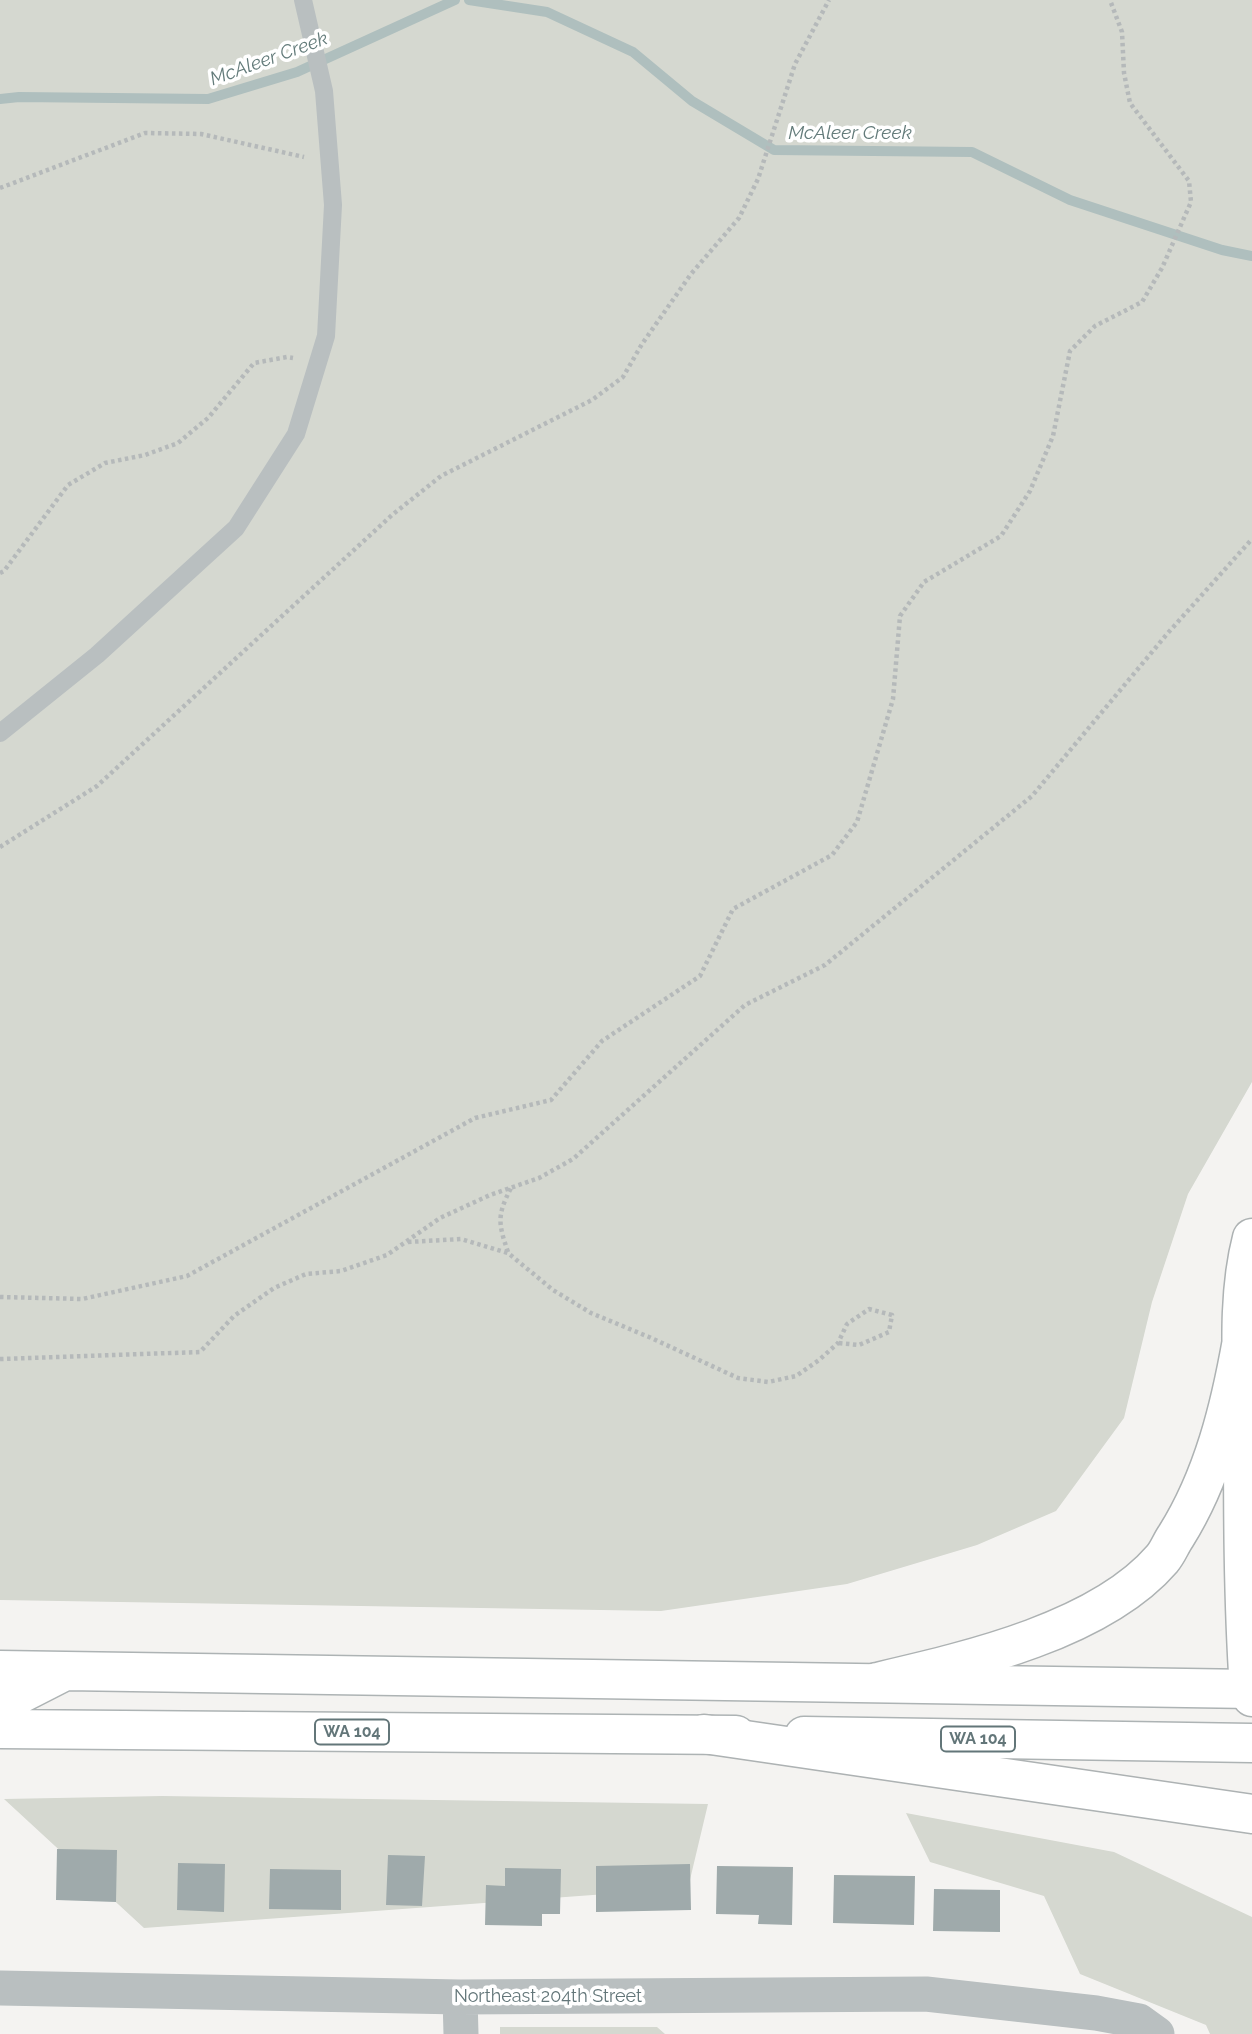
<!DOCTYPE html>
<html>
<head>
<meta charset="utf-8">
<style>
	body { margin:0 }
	canvas { display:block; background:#f4f3f1 }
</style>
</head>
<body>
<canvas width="1252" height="2034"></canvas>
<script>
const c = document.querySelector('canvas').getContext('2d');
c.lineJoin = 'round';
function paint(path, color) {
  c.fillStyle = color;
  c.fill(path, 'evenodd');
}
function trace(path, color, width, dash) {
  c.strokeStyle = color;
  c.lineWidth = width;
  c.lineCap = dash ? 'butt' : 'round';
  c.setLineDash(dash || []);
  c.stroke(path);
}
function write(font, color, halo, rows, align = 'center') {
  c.font = font + ' Raleway,sans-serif';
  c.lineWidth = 7;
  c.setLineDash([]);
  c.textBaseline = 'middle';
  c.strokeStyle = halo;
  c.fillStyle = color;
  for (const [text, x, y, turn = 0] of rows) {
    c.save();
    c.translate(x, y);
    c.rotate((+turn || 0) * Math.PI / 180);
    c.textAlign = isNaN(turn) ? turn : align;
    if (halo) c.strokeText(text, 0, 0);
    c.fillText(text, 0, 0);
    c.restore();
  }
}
const green = new Path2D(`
	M0,0h1252v1082l-64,112 -36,108 -28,116 -68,93 -79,34 -130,39 -186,27 -661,-11z
	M162,1796l546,8 -20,84 -544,40 -140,-129z
	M906,1813l208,39 138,65v117h-42l-4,-9 -126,-51 -36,-78 -114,-34z
	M500,2027h157l8,7h-165z`);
const stream = new Path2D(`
	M469,0l78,12 86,40 59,49 82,49 198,2 98,48 152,50 30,6
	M0,99l19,-2 189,2 89,-27 158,-72`);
const building = new Path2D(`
	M57,1849l60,1 -1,52 -60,-2z
	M388,1855l37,1 -3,50 -36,-1z
	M178,1863l47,1 -1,48 -47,-2z
	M690,1864l1,46 -95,2v-46z
	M717,1866l76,1 -1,58 -34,-1 1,-9 -43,-1z
	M505,1868l56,1 -1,45h-18v12l-57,-1 1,-40 19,1z
	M270,1869l71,1v40l-72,-1z
	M834,1875l81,1 -1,49 -81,-2z
	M934,1889l66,1v42l-67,-1z`);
const path = new Path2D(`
	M0,188l145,-55 56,1 103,23
	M0,573l4,-2 64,-86 37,-22 40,-8 33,-12 30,-25 46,-55 33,-6 6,1
	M0,847l97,-61 295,-271 49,-39 151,-76 31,-23 19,-33 49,-70 48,-56 19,-39 37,-115 34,-64
	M408,1242l53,-3 47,14 45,37 38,23 58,24 89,41 30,4 28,-6 23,-16 19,-17 9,-19 22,-15 23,6 -3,17 -30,13 -21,-2
	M508,1252c-10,-29 -11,-37 3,-64
	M0,1297l82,2 105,-23 288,-158 76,-18 51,-59 98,-65 33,-67 99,-54 25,-33 36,-123 7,-83 24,-34 77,-46 29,-45 23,-55 17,-85 25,-25 47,-24 20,-34 29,-66 -2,-21 -59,-78 -6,-30 -2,-41 -12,-32
	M0,1359l200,-7 34,-36 40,-28 32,-14 35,-3 46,-16 53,-37 50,-23 49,-17 34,-19 172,-154 80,-40 207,-169 135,-162 85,-95`);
const service = new Path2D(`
	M0,733l97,-78 139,-127 60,-94 30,-98 7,-131 -9,-114 -21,-91`);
const minor = new Path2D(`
	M0,1988l460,9 466,-3 170,19 43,8 18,13
	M460,1997l1,37`);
const primary = new Path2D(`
	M0,1670l1252,19
	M0,1707l16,-11 47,-24
	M0,1729l736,6
	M804,1736l448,7`);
const motorway = new Path2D(`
	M1252,1238c-15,58 -10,121 -9,180 0,91 0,181 6,271l3,8
	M877,1682c90,-21 223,-51 285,-123 6,-7 9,-16 14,-23 37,-59 54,-128 66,-196
	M704,1734l548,80`);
const shields = [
	[352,1732,74],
	[978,1739,74]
];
const shieldNames = [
	["WA 104",352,1732],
	["WA 104",978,1739]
];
const streetNames = [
	["Northeast 204th Street",548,1997]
];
const waterNames = [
	["McAleer Creek",269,59,-20],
	["McAleer Creek",850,133]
];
paint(green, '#d5d8d0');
trace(stream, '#afbfbe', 10);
paint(building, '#9faaab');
trace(primary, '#adb3b4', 41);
trace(motorway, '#adb2b3', 41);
trace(path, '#b5b9ba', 4.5, [3.5, 3.5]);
trace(service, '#b9bfc0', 18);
trace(minor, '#b9bfc0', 35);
trace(primary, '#fff', 38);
trace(motorway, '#fff', 38);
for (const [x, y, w] of shields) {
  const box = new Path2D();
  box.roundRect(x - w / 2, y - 12.5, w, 25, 5);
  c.fillStyle = '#fff';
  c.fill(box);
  trace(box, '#637679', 2);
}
write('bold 16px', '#637679', null, shieldNames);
write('18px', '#637679', '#fff', streetNames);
write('italic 19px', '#637b7a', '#fff', waterNames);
</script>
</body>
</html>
